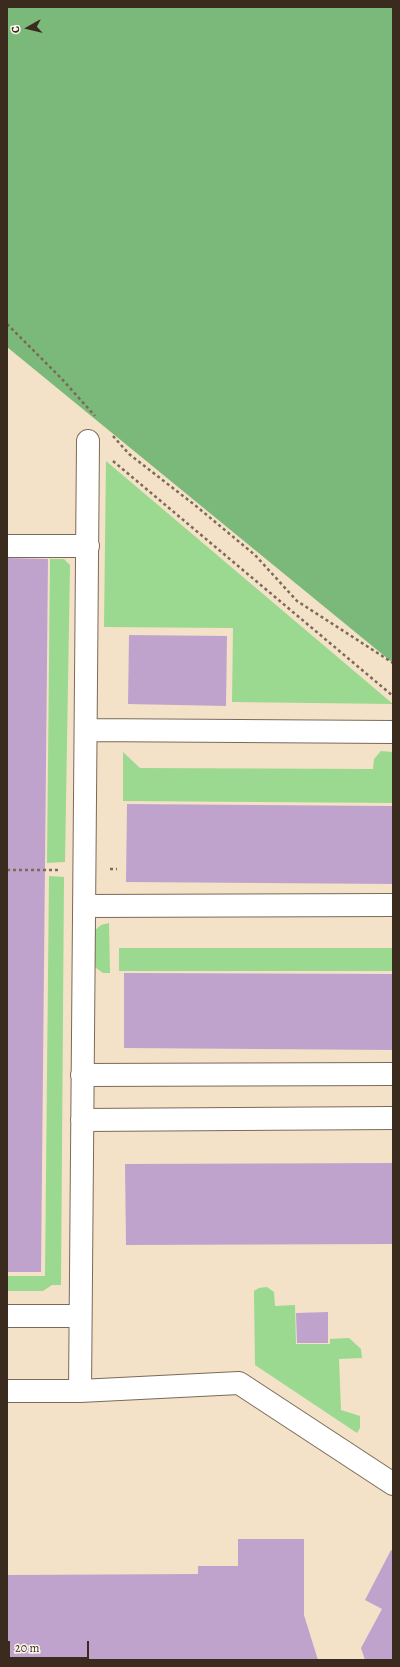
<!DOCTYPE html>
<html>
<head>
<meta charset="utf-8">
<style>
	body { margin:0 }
	#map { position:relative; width:400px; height:1667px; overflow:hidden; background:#f3e2c7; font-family:Alegreya,serif }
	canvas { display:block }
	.frame { position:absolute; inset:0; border:8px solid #3b2a1e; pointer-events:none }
	.north { position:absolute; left:8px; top:8px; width:40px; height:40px; -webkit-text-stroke:3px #fbf7ec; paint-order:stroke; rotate:262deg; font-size:11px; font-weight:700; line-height:16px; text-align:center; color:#3b2a1e }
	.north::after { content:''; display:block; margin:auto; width:14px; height:18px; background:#3b2a1e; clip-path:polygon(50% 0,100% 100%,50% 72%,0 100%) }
	.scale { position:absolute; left:8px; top:1641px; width:81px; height:18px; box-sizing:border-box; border:2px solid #3b2a1e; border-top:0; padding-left:5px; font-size:12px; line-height:14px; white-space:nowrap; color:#3b2a1e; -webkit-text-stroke:3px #fbf7ec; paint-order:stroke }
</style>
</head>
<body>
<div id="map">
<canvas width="400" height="1667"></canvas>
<div class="frame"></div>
<div class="north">С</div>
<div class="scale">20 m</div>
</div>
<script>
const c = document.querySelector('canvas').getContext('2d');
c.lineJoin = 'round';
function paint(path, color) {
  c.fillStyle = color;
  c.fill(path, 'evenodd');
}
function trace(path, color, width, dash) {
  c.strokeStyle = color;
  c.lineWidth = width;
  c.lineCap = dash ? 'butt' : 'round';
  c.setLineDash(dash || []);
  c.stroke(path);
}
const green = new Path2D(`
	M106,461l287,243 -161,-2 1,-74 -129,-1z
	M50,559h14l6,6 -5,297 -18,1z
	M381,751l12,1v51l-270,-2v-49l17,16 233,1 1,-10z
	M49,876l15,1 -3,408h-9l-9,6h-36v-15h38z
	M109,923l1,50h-7l-11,-8 1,-33 8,-7z
	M119,948h274v23h-274z
	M267,1287l7,5 1,14 20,-1 1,39h34v-5l19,-1 12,11 1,9 -23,1 2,51 19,6v12l-3,5 -102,-68 -1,-74 5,-3z`);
const forest = new Path2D(`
	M7,7h386v656l-386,-316z`);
const building = new Path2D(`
	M7,558l41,1 -7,713h-34z
	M129,635l98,1 -1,70 -98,-2z
	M127,804l266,2v78l-267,-2z
	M124,973l269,1v76l-269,-2z
	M393,1163v81l-267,1 -1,-81z
	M328,1312v31h-31l-1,-30z
	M238,1539h66v76l14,45h-311v-85l191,-1v-8h40z
	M391,1550l2,1v109h-28l-4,-12 21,-39 -17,-9z`);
const path = new Path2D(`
	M7,324l54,54 34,38
	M113,436l16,18 67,52 59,49 42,46 96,62
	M113,461l280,235
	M110,869h7
	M7,870h54`);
const minor = new Path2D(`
	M7,546h81
	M86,730l307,2
	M84,906l309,-1
	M82,1075l311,-1
	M82,1120l311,-2
	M7,1316h73
	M7,1391h73l159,-8 154,101
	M80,1391l8,-950`);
paint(green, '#9ad98f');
paint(forest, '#7bb97a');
paint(building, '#c0a3cd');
trace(minor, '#7b6a59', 24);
trace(path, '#7b6a59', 2.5, [3, 3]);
trace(minor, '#fff', 22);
</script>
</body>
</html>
